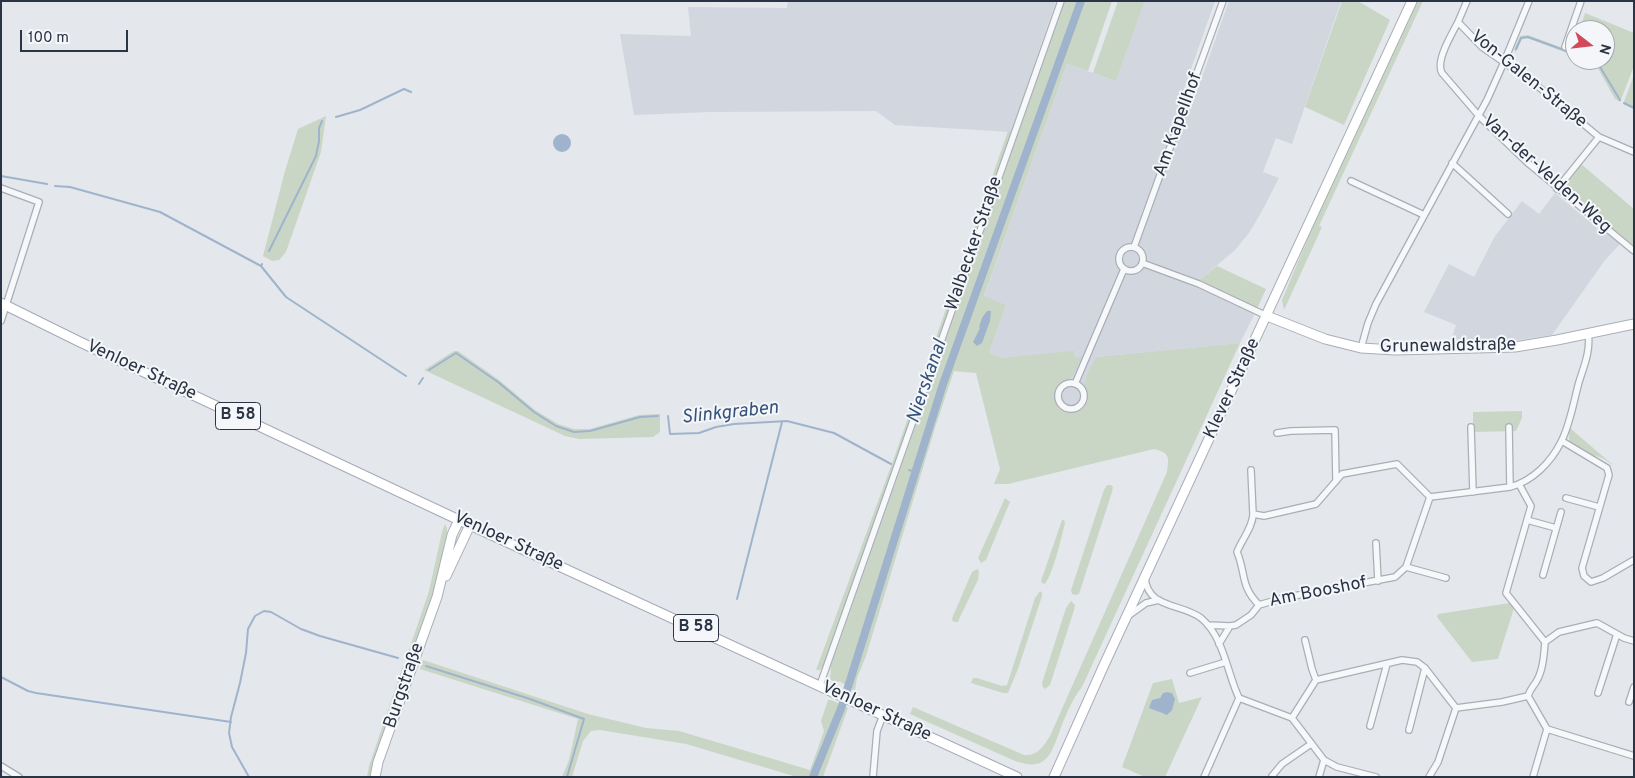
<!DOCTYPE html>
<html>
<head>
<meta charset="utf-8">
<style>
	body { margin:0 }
	#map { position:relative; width:1635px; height:778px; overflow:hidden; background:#e4e7ec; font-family:Overpass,sans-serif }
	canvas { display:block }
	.frame { position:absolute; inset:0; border:2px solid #2b3445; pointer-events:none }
	.north { position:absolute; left:1565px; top:20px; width:50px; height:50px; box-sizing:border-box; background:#f4f6f9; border:1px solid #a4a8b1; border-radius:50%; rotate:106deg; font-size:14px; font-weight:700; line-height:20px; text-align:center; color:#2b3445 }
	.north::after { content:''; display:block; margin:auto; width:18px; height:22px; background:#d1495b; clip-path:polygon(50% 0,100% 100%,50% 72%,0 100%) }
	.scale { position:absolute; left:20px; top:30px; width:108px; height:22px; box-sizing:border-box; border:2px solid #2b3445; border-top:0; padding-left:6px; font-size:15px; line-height:18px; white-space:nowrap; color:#2b3445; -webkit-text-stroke:4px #f4f6f9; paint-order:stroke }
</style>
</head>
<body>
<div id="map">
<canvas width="1635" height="778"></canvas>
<div class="frame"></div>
<div class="north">N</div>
<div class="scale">100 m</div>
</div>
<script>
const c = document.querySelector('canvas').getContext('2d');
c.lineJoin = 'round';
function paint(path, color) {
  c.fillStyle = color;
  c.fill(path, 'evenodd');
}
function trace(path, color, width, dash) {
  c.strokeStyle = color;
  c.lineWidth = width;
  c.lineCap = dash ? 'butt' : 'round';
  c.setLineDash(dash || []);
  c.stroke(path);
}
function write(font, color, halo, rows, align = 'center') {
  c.font = font + ' Overpass,sans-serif';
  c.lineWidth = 4;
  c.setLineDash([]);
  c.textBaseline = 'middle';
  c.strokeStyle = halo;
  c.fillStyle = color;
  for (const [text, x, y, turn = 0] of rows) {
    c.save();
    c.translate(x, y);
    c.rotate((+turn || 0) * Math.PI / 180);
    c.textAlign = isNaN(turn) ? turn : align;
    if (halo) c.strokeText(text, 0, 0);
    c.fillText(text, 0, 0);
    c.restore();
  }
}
const built = new Path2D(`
	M788,1h268l-45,131 -116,-7 -19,-14 -166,1 -76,3 -14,-81 71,2 -3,-29 99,1z
	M1145,1h70l-36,102 12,5 38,-107h112l-49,143 -16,-6 -13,34 16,6 -17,33 -13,22 -14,17 -33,28 -9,3 63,30 -16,32 -144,14 -11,26 3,12 -1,7 -6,8 -13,2 -6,-2 -5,-5 -2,-11 20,-36 -1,-6 -73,6 -12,-5 17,-48 -22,-8 83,-233 49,17z
	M1555,193l48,40 2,-2 15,13 -15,16 -53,75 -40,6 -62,3 6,-19 -32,-13 25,-48 25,13 21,-41 27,-35 17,13z`);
const green = new Path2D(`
	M1065,1h47l-24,70 -21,-7 -83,232 22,9 -17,48 12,5 73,-7 1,7 7,-1 -10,20 -13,8 -4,9c0,6 1,11 5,15 10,8 27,2 28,-11 0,-5 -4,-10 -3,-15 1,-9 7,-18 11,-26l144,-14 -158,344c-10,12 -18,32 -23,46 -9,25 -15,38 -44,28l-105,-47 3,-7 111,48c14,1 19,-8 26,-19l117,-264c2,-15 3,-19 -13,-23l-146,35h-14l6,-15 -24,-96 -22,-2 -19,57 -69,228 -9,22 -2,13 -16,-10 -2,3 -7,-5 1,-13z
	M1118,1h27l-29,80 -23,-8z
	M1342,1h16l32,19 -46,105 -39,-18z
	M1417,1h6l-104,225 3,1 -38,83 -2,-10 32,-76z
	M1585,13l49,20v33l-14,36 -5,-3 -20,-36 -8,-3h18v-30h-17l-7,-4z
	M1528,35l37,14 2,-3 8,3v7l-48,-18 -5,1 -6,13 -2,-2 6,-14z
	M1634,75v34l-11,-5z
	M326,116l-5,36 -35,100 -7,8 -7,1 -9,-5 22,-85 13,-42z
	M1008,131l3,1 -187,532 -4,6h-4l78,-212z
	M1581,164l53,45v38l-63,-53 -5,-9z
	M1217,266l49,23 -10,22 -64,-30 10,-3z
	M454,351h4l41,29 36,30 23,14 16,5h16l49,-14 21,-1v18l-7,5 -74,2 -14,-3 -141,-66z
	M1522,411v7l-6,13 -43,1v-20z
	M1570,428l43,37c-5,-2 -8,-7 -14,-8 -16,-6 -35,-7 -29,-29z
	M1107,485h4l2,2 -1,5 -33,102 -4,1 -3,-1 -1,-4 33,-100z
	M1005,498l5,4 -3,7 -21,51 -5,3 -3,-5z
	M1062,520h2l1,3c-4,16 -11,48 -20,61l-3,-1 -1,-2z
	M445,524l2,5v8l-14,57 -20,55 -3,4h-2l21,-62 13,-59z
	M977,569l2,2 -1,9 -18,37 -2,5h-4l-2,-2 1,-4 19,-44z
	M1040,591l2,2v3l-24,73 -10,24h-5l-32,-10 2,-5h4l25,8 5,-1 28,-87z
	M1071,601l4,4 -1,5 -24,75 -5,4 -2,-2 -1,-4 24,-75z
	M1510,603l4,5 -16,51 -26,3 -35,-45 1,-3z
	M423,660l165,54 58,14 33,3 131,39 14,-39 -3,-10 7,-21h3l17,8 -25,69h-26l-111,-33 -86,-14 -9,1 -8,10 -11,36h-10l7,-17 9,-41 -158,-50z
	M403,666l2,8 -33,93 -2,10h-3l2,-11z
	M1172,679l7,24 23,-6 -37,80h-20l-23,-10 31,-84zM1167,692l5,1 -9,21 -7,-4c2,-7 3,-16 11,-18z`);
const water = new Path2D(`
	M553 143a9 9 0 1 1 18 0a9 9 0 1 1-18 0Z
	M987,311h4l-1,10 -8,22 -5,3 -4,-4 7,-14 -1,-1 3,-9z
	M1167,692l5,1 3,6 -3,11 -5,5 -18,-7 3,-8 8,-2 3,-5z`);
const stream = new Path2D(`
	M1516,49l5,-11 7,-1 47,17
	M1590,60l7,2 23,38
	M1624,103l10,5
	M336,117l24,-7 44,-21 7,3
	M1,176l46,8
	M55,186l15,1 90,25 101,54
	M269,251l47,-95 3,-15v-13l3,-7
	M262,264l-1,2 25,31 120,79
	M429,370l27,-17 42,29 36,30 22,14 18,6 16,-1 50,-14 18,-1
	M419,384l4,-6
	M668,416l2,18 29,-1 17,-6 18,-3 53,-3 47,12 57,31
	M909,470l6,2
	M737,599l45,-177
	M426,666l104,33 54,20 -17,58
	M1,677l27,14 8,2 195,29
	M249,777l-17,-30 -3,-14 2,-16 9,-34 6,-30 2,-24 7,-13 9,-5 7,1 30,17 19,7 78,22`);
const canal = new Path2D(`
	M813,777l29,-71 101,-322 138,-383`);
const street = new Path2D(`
	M1458,22l9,-21
	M1565,47l16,-46
	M1634,152l-35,-15 -64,-53 -53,-37 -24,-25c-6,12 -23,39 -16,51l37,43 50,48 105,87
	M1452,163l56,51
	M1351,181l73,34
	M1,188l38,14 -38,119
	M1557,189l42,-52
	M1134,247l89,-246
	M1119 259a12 12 0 1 1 24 0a12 12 0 1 1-24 0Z
	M1142,263l57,21 68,32
	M1361,348l7,-25 8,-19 111,-204 17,-38 25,-61
	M1058 396a13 13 0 1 1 26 0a13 13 0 1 1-26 0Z
	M1075,384l49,-115
	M1471,427l2,65
	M1509,427l1,60
	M1277,433l14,-2 44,-1 1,51
	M1562,441l45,27 2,7 -27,93 2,8 7,6 12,-4 31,-18
	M1251,470l2,44
	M1519,484l12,22 -25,87 39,49
	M1566,498l33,9
	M1527,520l29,8
	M1376,543l2,38
	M1406,567l40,11
	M1543,575l18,-63
	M1145,578c3,31 36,25 56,40 23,19 26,55 38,80l53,20 32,42 13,7 39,10
	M1259,605c-19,-19 -13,-32 -22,-53 5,-13 16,-25 16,-38l11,2 52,-12 26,-30 55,-10 33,33
	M1128,616l18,-13 13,-3
	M1208,625l22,1
	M1305,640l7,29 4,11
	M1219,644l11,-18 6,-1 15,-10 8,-10 24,-7 112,-21 11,-10 24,-70 80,-10c23,-6 41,-25 51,-45 9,-17 13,-42 18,-60 5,-16 12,-32 9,-49
	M1190,673l36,-11
	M820,685l241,-684
	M1598,693l19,-59
	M1528,696c2,-7 5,-9 8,-14 7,-11 8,-27 9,-40l14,-10 38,-9 27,15 10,3
	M1629,702l5,-15
	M1456,708l46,-6 26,-6 19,33 87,27
	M1292,718l24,-38 86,-20 15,2 8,6 31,40 -18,54 -9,15
	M1370,726l17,-62
	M1409,730l16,-62
	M1,766l18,11
	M1272,776l10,-12 29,-20
	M873,777l4,-46 6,-16
	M1204,777l35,-79
	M1319,777l5,-17
	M1533,777l14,-48`);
const secondary = new Path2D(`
	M1267,316l58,23 36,9 34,2 120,-3 42,-7 77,-16
	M446,576l24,-51
	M375,777l3,-15 59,-165 15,-62 7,-15
	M1054,777l50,-112 308,-664`);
const primary = new Path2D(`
	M1,303l79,39 379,178 558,257`);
const shields = [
	[238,416,45],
	[696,628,45]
];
const shieldNames = [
	["B 58",238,416],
	["B 58",696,628]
];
const streetNames = [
	["Von-Galen-Straße",1528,80,39],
	["Am Kapellhof",1179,125,-70],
	["Van-der-Velden-Weg",1546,175,42],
	["Walbecker Straße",975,244,-71],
	["Grunewaldstraße",1448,347,-1],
	["Venloer Straße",141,371,25],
	["Klever Straße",1233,389,-65],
	["Venloer Straße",508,542,25],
	["Am Booshof",1318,593,-11],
	["Burgstraße",405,686,-71],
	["Venloer Straße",876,712,25]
];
const waterNames = [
	["Nierskanal",928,382,-71],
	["Slinkgraben",730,414,-6]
];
paint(built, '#d2d6de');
paint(green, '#c9d6c5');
paint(water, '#9fb4cc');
trace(stream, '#9fb4cc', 2);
trace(canal, '#9fb4cc', 8);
trace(street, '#a9aeb7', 8);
trace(secondary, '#a9aeb7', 11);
trace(primary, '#a3abb8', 11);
trace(street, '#f7f8fa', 5.5);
trace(secondary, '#fff', 9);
trace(primary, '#fff', 9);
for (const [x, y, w] of shields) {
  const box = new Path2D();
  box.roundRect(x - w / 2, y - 13.5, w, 27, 4);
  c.fillStyle = '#f4f6f9';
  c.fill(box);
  trace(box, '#2b3445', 1);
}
write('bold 16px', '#2b3445', null, shieldNames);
write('18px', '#2b3445', '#f4f6f9', streetNames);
write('italic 19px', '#34527a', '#f4f6f9', waterNames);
</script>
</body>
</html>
